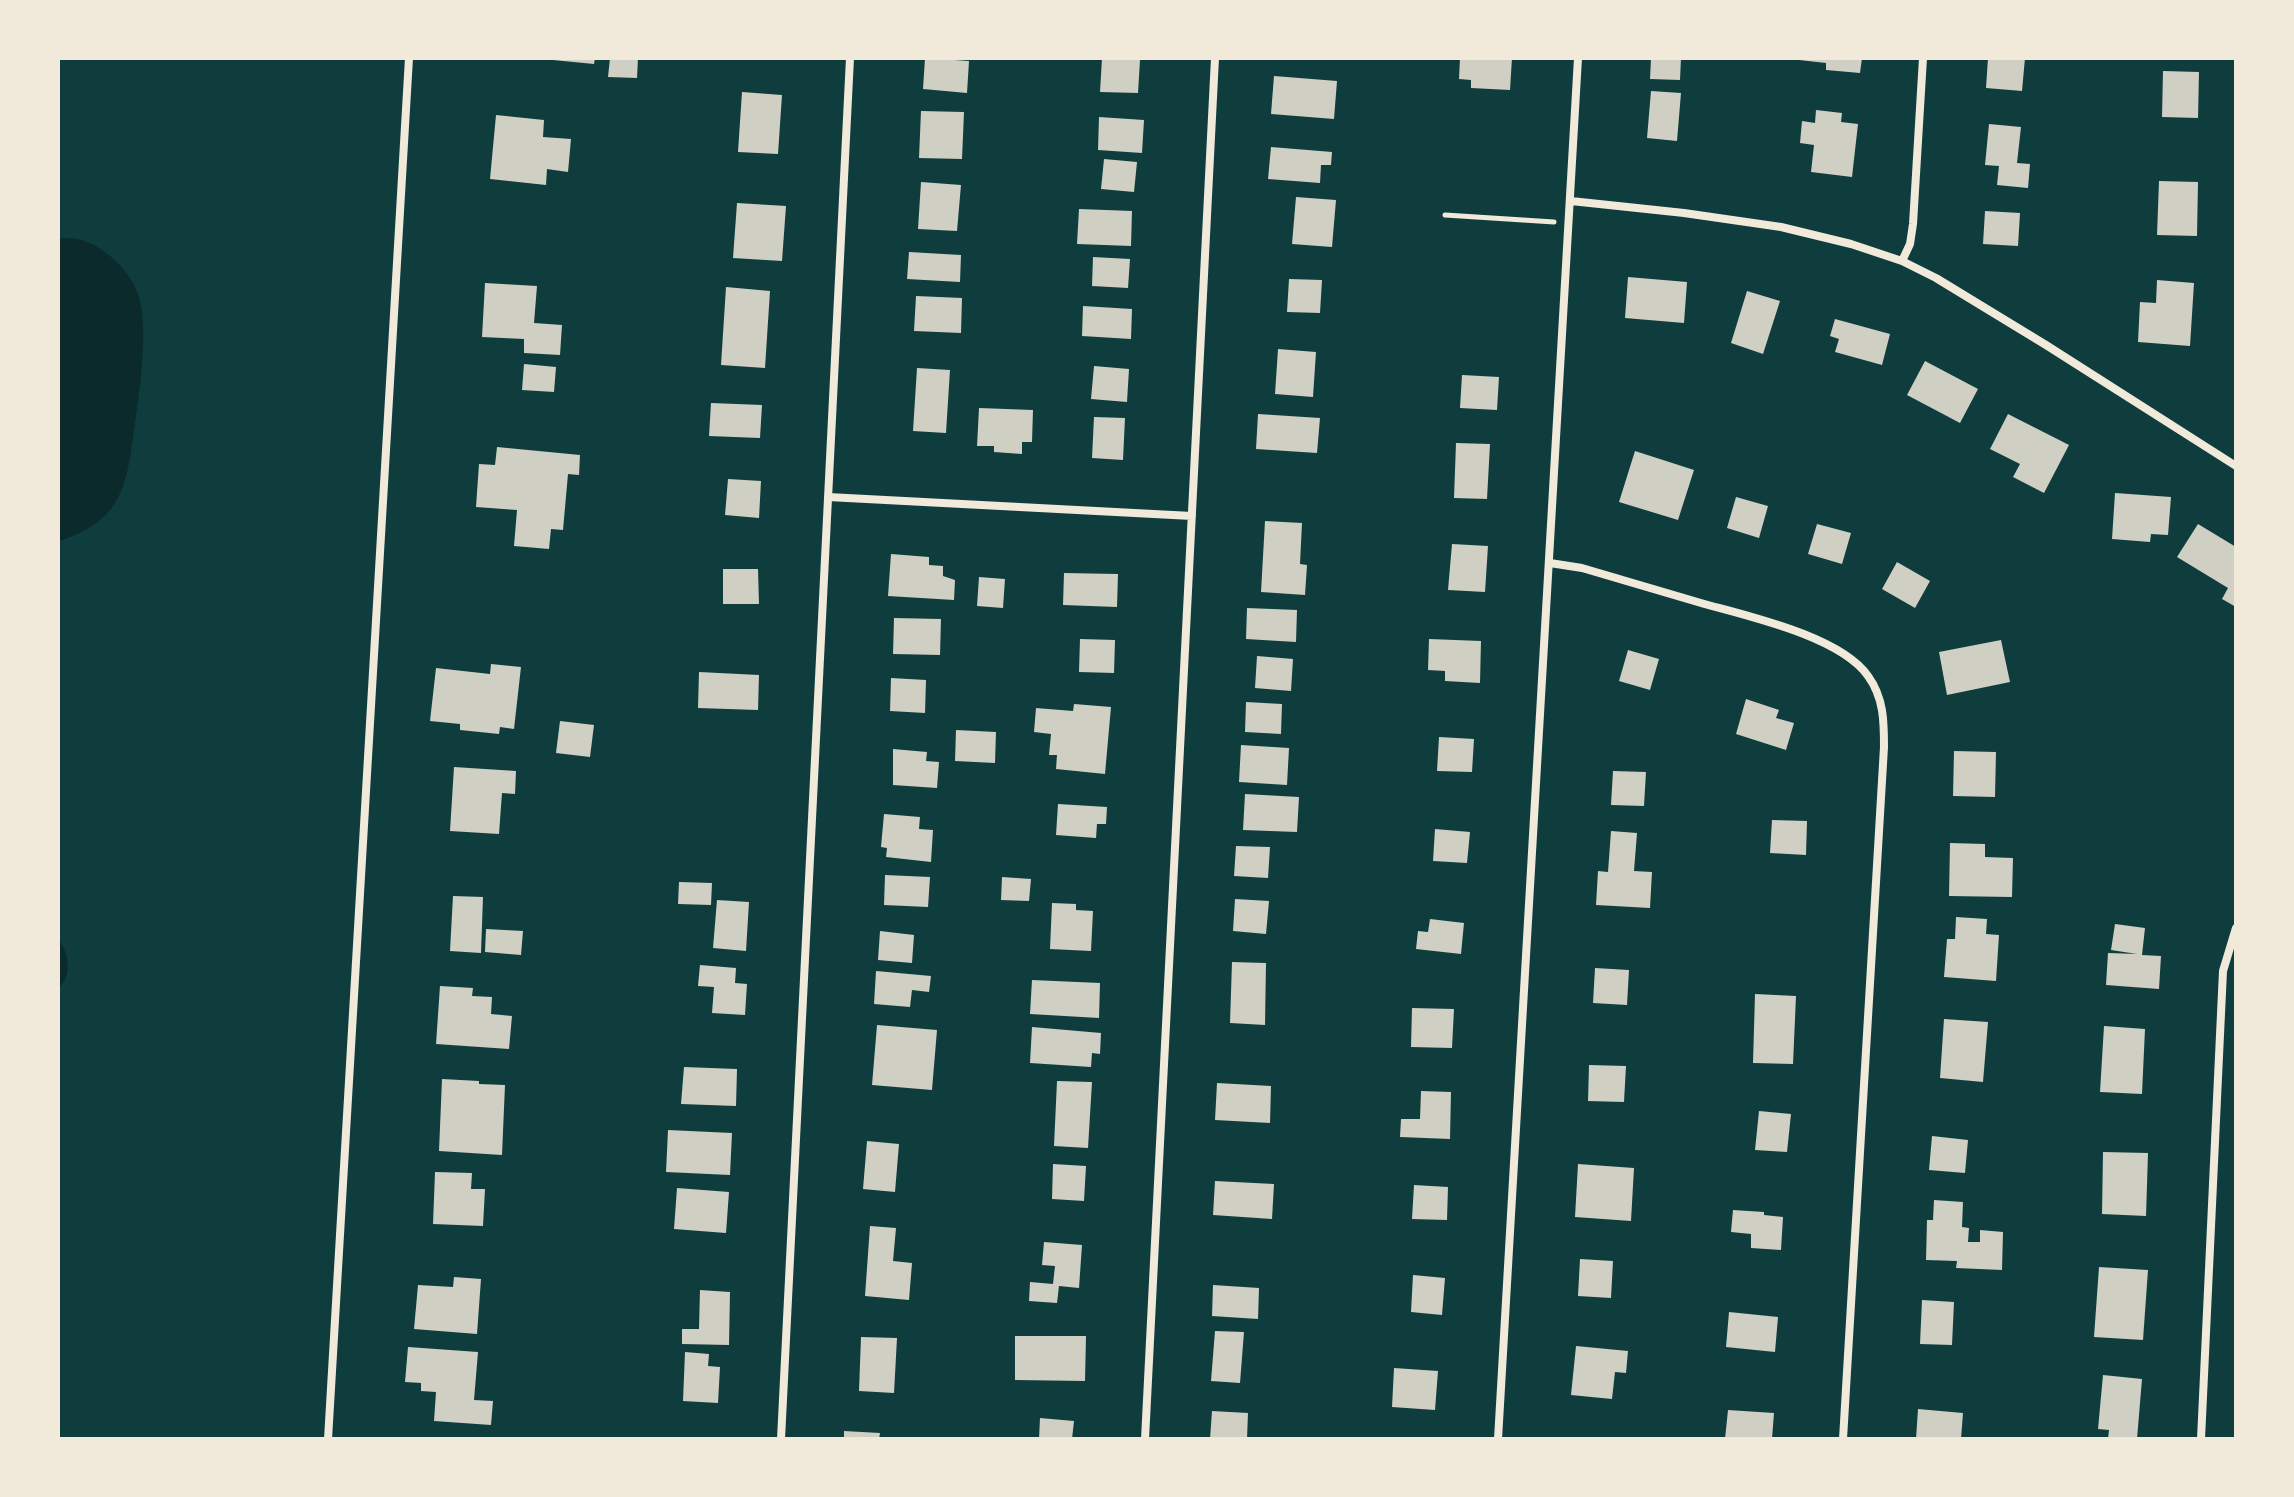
<!DOCTYPE html>
<html>
<head>
<meta charset="utf-8">
<style>
	body { margin:0 }
	#map { position:relative; width:2294px; height:1497px; overflow:hidden; background:#0f3d3e; font-family:"IBM Plex Sans",sans-serif }
	canvas { display:block }
	.frame { position:absolute; inset:0; border:60px solid #f1e9da; pointer-events:none }
</style>
</head>
<body>
<div id="map">
<canvas width="2294" height="1497"></canvas>
<div class="frame"></div>
</div>
<script>
const c = document.querySelector('canvas').getContext('2d');
c.lineJoin = 'round';
function paint(path, color) {
  c.fillStyle = color;
  c.fill(path, 'evenodd');
}
function trace(path, color, width, dash) {
  c.strokeStyle = color;
  c.lineWidth = width;
  c.lineCap = dash ? 'butt' : 'round';
  c.setLineDash(dash || []);
  c.stroke(path);
}
const water = new Path2D(`
	M58,238c8,0 17,0 24,2 24,8 48,31 56,54 11,31 2,96 -3,129 -4,27 -6,60 -22,83 -14,20 -33,27 -55,36z
	M58,939c12,14 14,37 0,50z`);
const building = new Path2D(`
	M553,58h42l-1,6 -41,-4z
	M610,58h28l-1,20 -29,-1z
	M925,58l44,3 -2,32 -44,-4z
	M1102,58l38,2 -2,33 -38,-1z
	M1460,58h52l-2,32 -39,-2v-8l-12,-1z
	M1651,58h30l-1,22 -30,-1z
	M1799,58h63l-2,15 -34,-3v-7l-27,-3z
	M1988,58h37l-3,33 -36,-3z
	M2163,71l36,1 -1,46 -36,-1z
	M1274,76l63,5 -3,38 -63,-5z
	M1651,91l30,2 -4,48 -30,-3z
	M742,92l40,3 -4,59 -40,-2z
	M1816,110l26,3 -1,9 17,2 -6,53 -41,-5 3,-27 -14,-2 2,-22 13,2z
	M921,111l43,1 -2,47 -43,-1z
	M496,115l48,5 -1,17 28,2 -3,33 -21,-3 -1,16 -56,-6z
	M1099,117l45,3 -2,33 -44,-3z
	M1989,124l32,3 -4,36 13,1 -2,24 -31,-3 2,-19 -14,-1z
	M1271,147l61,5 -1,13h-10l-1,18 -52,-4z
	M1104,159l33,3 -3,30 -33,-3z
	M2159,181l39,1 -1,54 -40,-1z
	M921,182l40,3 -4,46 -39,-2z
	M1296,197l40,3 -4,47 -40,-3z
	M737,203l49,3 -4,55 -49,-3z
	M1079,209l53,2 -1,35 -54,-2z
	M1985,211l35,2 -2,33 -35,-2z
	M909,252l52,3 -1,27 -53,-3z
	M1093,257l37,2 -2,29 -36,-2z
	M1628,277l59,5 -3,41 -59,-5z
	M1289,279l33,1 -2,33 -33,-1z
	M2157,280l37,3 -4,63 -52,-4 2,-40 16,1z
	M485,283l52,3 -3,37 28,2 -2,30 -36,-2v-14l-42,-2z
	M726,287l44,4 -5,77 -44,-3z
	M1747,291l33,10 -17,53 -32,-11z
	M916,296l46,2 -1,35 -47,-2z
	M1083,306l49,3 -1,30 -49,-3z
	M1835,319l55,15 -8,31 -47,-13 4,-13 -9,-3z
	M1278,349l38,3 -3,45 -38,-3z
	M1925,361l53,28 -18,34 -53,-28z
	M524,364l32,3 -2,25 -32,-2z
	M1094,366l35,3 -2,33 -36,-3z
	M917,368l33,2 -4,63 -33,-2z
	M1462,375l37,2 -2,33 -37,-2z
	M711,403l51,2 -2,33 -51,-2z
	M979,408l54,2 -1,32h-10v12l-28,-2v-6h-17z
	M1258,414l62,4 -3,35 -61,-4z
	M2008,414l61,31 -25,48 -31,-16 7,-13 -30,-15z
	M1094,417l31,1 -2,42 -31,-2z
	M1456,443l34,1 -3,55 -33,-1z
	M497,447l83,8 -1,20 -11,-1 -5,56 -12,-1 -2,20 -35,-3 3,-36 -41,-3 3,-43 16,1z
	M1635,451l59,19 -16,50 -59,-18z
	M728,479l33,2 -2,37 -34,-3z
	M2115,493l56,4 -3,38 -17,-1 -1,8 -38,-3z
	M1736,497l32,9 -9,32 -32,-10z
	M1265,521l37,2 -2,41 7,1 -2,30 -44,-3z
	M1817,524l34,9 -9,31 -34,-10z
	M2198,524l38,23v60l-14,-8 6,-11 -51,-31z
	M1452,544l36,2 -3,46 -37,-2z
	M891,554l38,3v8l14,1v10l12,4 -1,20 -66,-4z
	M1897,562l33,19 -15,27 -33,-19z
	M723,569h35l1,35h-36z
	M1064,573l54,1 -1,33 -54,-2z
	M979,577l26,2 -2,29 -26,-2z
	M1247,608l50,2 -1,32 -50,-3z
	M894,618l47,1 -1,36 -47,-1z
	M1080,639l35,1 -1,33 -35,-1z
	M1429,639l52,2 -1,42 -35,-2v-10l-17,-1z
	M2001,640l9,42 -63,13 -8,-43z
	M1628,650l31,9 -9,31 -31,-9z
	M1257,656l36,3 -2,32 -36,-3z
	M491,664l30,3 -7,62 -14,-2 -1,7 -39,-4v-6l-30,-3 6,-53 54,6z
	M699,672l60,3 -1,35 -60,-2z
	M891,678l35,2 -1,33 -35,-2z
	M1746,699l33,11 -3,8 18,5 -8,27 -50,-16z
	M1246,702l36,2 -1,30 -36,-2z
	M1074,704l37,3 -6,67 -49,-5 1,-14h-8l2,-21 -17,-2 2,-24 37,3z
	M560,721l34,4 -4,32 -34,-4z
	M956,730l40,2 -1,31 -40,-2z
	M1439,737l35,2 -2,33 -35,-1z
	M1241,745l48,3 -2,37 -48,-3z
	M893,749l34,3 -1,9 13,1 -2,26 -44,-3z
	M1954,751l42,1 -1,45 -42,-1z
	M454,767l62,4 -1,23 -13,-1 -3,41 -49,-3z
	M1613,771l33,1 -2,34 -33,-1z
	M1245,794l54,3 -2,35 -54,-2z
	M1058,804l49,3 -1,17h-9l-1,14 -40,-3z
	M884,814l36,3 -1,12 14,1 -2,32 -45,-5 1,-9 -6,-1z
	M1772,820l35,1 -1,34 -36,-2z
	M1435,829l35,3 -3,31 -34,-2z
	M1611,831l26,2 -3,38 18,1 -2,36 -54,-3 2,-34 10,1z
	M1950,843l35,1v13l28,1 -1,39 -63,-1z
	M1236,846l34,1 -2,31 -34,-2z
	M885,875l45,2 -2,30 -44,-2z
	M1002,877l29,2 -2,22 -28,-1z
	M679,882l33,1 -1,22 -33,-1z
	M453,896l30,1 -2,56 -31,-2z
	M1235,899l34,2 -3,33 -33,-3z
	M717,900l32,2 -3,49 -33,-3z
	M1052,903l24,1v6l17,1 -2,40 -41,-2z
	M1956,917l31,2 -1,15 13,1 -3,46 -52,-4 3,-38h8z
	M1430,919l34,4 -3,31 -45,-5 2,-18 10,1z
	M2115,924l30,4 -3,27 19,1 -2,33 -53,-4 2,-32 29,1 -26,-4z
	M486,929l37,2 -2,24 -36,-3z
	M880,931l34,4 -2,28 -34,-3z
	M1232,962l34,1 -1,62 -35,-2z
	M700,965l36,3 -1,15 12,1 -2,31 -33,-2 2,-26 -16,-1z
	M1595,968l34,2 -2,35 -34,-2z
	M876,971l55,5 -2,16 -17,-2 -2,17 -36,-3z
	M1032,980l68,3 -1,35 -69,-4z
	M440,986l33,2 -1,8 20,1 -1,17 21,2 -3,33 -73,-5z
	M1755,994l41,2 -3,68 -40,-1z
	M1412,1008l42,1 -2,39 -41,-1z
	M1944,1019l44,3 -5,60 -43,-4z
	M877,1025l60,5 -5,60 -60,-5z
	M2104,1026l41,3 -3,65 -42,-2z
	M1032,1027l69,6 -1,21 -8,-1 -1,14 -61,-4z
	M1589,1065l37,1 -2,36 -36,-1z
	M684,1067l53,2 -1,37 -55,-2z
	M442,1079l37,2v3l26,1 -3,70 -63,-4z
	M1057,1081l35,1 -4,66 -34,-2z
	M1217,1083l54,3 -1,37 -55,-3z
	M1421,1091l30,1 -1,47 -50,-2 1,-18h19z
	M1759,1111l32,3 -4,38 -32,-2z
	M668,1130l64,3 -2,42 -64,-3z
	M1932,1136l36,4 -3,33 -36,-3z
	M867,1141l32,3 -4,48 -32,-3z
	M2103,1152l45,1 -2,63 -44,-2z
	M1053,1164l33,2 -2,35 -32,-2z
	M1578,1164l56,4 -3,53 -56,-4z
	M435,1172l37,1 -1,16h14l-2,37 -50,-2z
	M1215,1181l59,3 -2,35 -59,-4z
	M1414,1185l34,2 -1,33 -35,-1z
	M677,1188l52,4 -3,41 -52,-4z
	M1934,1200l29,2 -1,25 7,1 -1,14h12v-12l23,2 -1,38 -46,-2 1,-7 -31,-1 1,-40h6z
	M1733,1210l31,2v3l19,2 -2,33 -30,-2v-14l-20,-2z
	M870,1226l26,2 -3,33 19,2 -3,37 -44,-4z
	M1044,1242l38,3 -3,43 -20,-2 -2,17 -28,-2 1,-19 23,2 2,-18 -13,-1z
	M1580,1259l33,2 -2,37 -33,-2z
	M2099,1267l49,3 -5,70 -49,-3z
	M1413,1275l32,3 -3,37 -31,-3z
	M454,1277l27,2 -4,55 -63,-5 4,-44 35,2z
	M1213,1285l46,3 -1,31 -46,-3z
	M700,1290l30,2 -1,53 -47,-1v-15h17z
	M1922,1300l32,2 -2,43 -32,-1z
	M1729,1312l49,5 -3,35 -49,-5z
	M1215,1331l29,1 -4,51 -29,-2z
	M1015,1336h71l-1,45 -70,-1z
	M861,1337l36,1 -3,55 -35,-2z
	M1576,1346l52,5 -2,22 -11,-1 -3,27 -41,-4z
	M408,1347l70,5 -4,48 19,1 -2,24 -57,-4 2,-29 -15,-1v-8l-16,-1z
	M685,1352l24,2 -1,12 12,1 -2,36 -35,-2z
	M1394,1368l44,3 -3,39 -43,-3z
	M2103,1375l39,4 -5,60h-29l1,-9 -11,-1z
	M1918,1409l45,4 -2,26h-45z
	M1728,1410l46,3 -2,26h-47z
	M1212,1411l36,2 -1,26h-37z
	M1040,1418l34,3 -2,18h-33z
	M844,1431l36,2 -1,6h-35z`);
const path = new Path2D(`
	M1445,215l109,7`);
const minor = new Path2D(`
	M1571,201l113,12 97,14 70,17 51,17 34,17 110,67 190,121
	M1902,261l8,-17 3,-20 10,-166
	M828,497l364,19
	M1550,563l32,5c40,12 79,23 119,35 46,13 139,33 167,73 16,22 16,46 16,71l-41,692
	M328,1439l81,-1381
	M781,1439l69,-1381
	M1145,1439l70,-1381
	M1498,1439l80,-1381
	M2201,1439l22,-468 13,-43`);
paint(water, '#0a2a2b');
paint(building, '#cfcfc3');
trace(path, '#f1e9da', 5);
trace(minor, '#f1e9da', 8);
</script>
</body>
</html>
